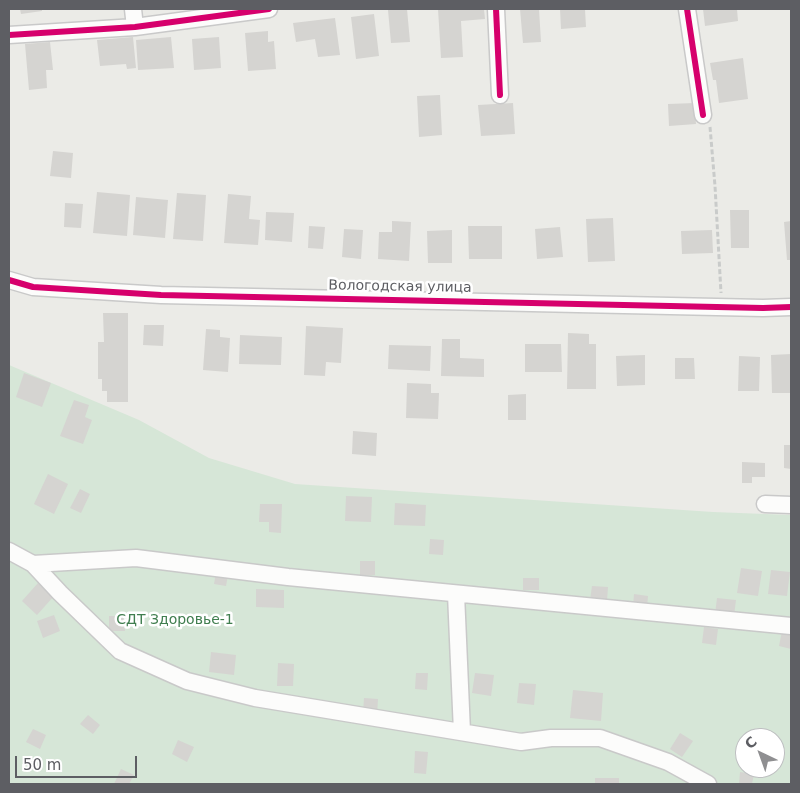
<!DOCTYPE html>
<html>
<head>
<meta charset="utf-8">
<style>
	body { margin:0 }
	#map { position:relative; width:800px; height:793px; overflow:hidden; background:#ebebe7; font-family:"DejaVu Sans",sans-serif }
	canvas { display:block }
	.frame { position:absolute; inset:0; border:10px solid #5d5e63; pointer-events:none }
	.north { position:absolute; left:735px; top:728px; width:50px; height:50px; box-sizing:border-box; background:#fff; border:1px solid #bebfc1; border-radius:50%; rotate:318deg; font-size:14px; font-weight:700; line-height:20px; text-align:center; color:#5d5e63 }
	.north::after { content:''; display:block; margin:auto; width:18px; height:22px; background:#8f8f91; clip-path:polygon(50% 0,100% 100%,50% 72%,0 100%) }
	.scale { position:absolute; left:15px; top:756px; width:122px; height:22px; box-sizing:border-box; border:2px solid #5d5e63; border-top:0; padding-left:6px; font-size:15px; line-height:18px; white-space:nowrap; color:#5d5e63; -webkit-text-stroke:4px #fff; paint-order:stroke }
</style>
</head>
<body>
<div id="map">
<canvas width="800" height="793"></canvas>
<div class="frame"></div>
<div class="north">С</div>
<div class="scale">50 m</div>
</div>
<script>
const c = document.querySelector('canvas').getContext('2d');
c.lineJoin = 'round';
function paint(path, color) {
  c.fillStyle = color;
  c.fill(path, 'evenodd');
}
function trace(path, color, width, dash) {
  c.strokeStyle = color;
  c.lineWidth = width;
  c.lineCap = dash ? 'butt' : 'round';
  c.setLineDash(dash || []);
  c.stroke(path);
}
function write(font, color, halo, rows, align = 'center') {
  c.font = font + ' "DejaVu Sans",sans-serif';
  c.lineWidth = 5;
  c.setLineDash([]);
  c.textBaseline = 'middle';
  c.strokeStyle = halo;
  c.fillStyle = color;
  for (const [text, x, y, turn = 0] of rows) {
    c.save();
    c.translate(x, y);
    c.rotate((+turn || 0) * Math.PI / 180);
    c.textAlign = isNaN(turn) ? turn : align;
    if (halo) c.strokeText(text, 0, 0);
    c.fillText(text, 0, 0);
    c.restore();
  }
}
const green = new Path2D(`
	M9,365l130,55 70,38 86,26 418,28 78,3v269h-782zM745,738h30v30h-30z`);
const building = new Path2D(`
	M20,9h22v2l-21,3z
	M407,9l3,33 -19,1 -3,-33z
	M438,9h46l1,10 -24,2 2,36 -22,1z
	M520,9h19l2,33 -18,1z
	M560,9h25l1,18 -25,2z
	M703,9h34l1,12 -33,5z
	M374,14l5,42 -23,3 -5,-42z
	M335,18l5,37 -22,2 -3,-18 -19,3 -3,-19z
	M268,31v11l6,-1 2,28 -28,2 -3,-38z
	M133,37l3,31 -9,1 -1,-5 -26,2 -3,-26z
	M171,37l3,31 -36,2 -2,-30z
	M219,37l2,31 -27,2 -2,-31z
	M50,42l3,28h-7l1,18 -18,2 -4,-46z
	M743,58l5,41 -29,4 -3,-23h-3l-3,-17z
	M440,95l2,40 -23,2 -2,-41z
	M513,103l2,31 -34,2 -3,-31z
	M695,103l1,21 -27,2 -1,-22z
	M53,151l20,2 -2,25 -21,-2z
	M97,192l33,3 -3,41 -34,-3z
	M177,193l29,2 -3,46 -30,-2z
	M228,194l23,2 -2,23 11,1 -2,25 -34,-2z
	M136,197l32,3 -3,38 -32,-3z
	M65,203l18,1 -2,24 -17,-1z
	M730,210h19v38h-18z
	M266,212l28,1 -2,29 -27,-2z
	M613,218l2,43 -27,1 -2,-43z
	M392,221l19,1 -2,39 -31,-2 1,-27h13z
	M791,221v39h-4l-3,-38z
	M309,226l16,1 -2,22 -15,-1z
	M468,226h34v33h-33z
	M560,227l3,30 -26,2 -2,-30z
	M344,229l19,1 -2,29 -19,-2z
	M452,230v33h-24l-1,-32z
	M712,230l1,23 -31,1 -1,-23z
	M103,313h25v89h-21v-11h-5v-12h-4v-37h6z
	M144,325h20l-1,21 -20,-1z
	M306,326l37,2 -2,35 -15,-1 -1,14 -21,-1z
	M206,329l14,1v7l10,1 -2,34 -25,-2z
	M568,333l21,1v10h7v45h-29z
	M240,335l42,2 -1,28 -42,-1z
	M442,339h18v19l24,1v18l-43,-1z
	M525,344h36l1,28h-37z
	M389,345l42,1 -1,25 -42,-2z
	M791,354v39h-19l-1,-38z
	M645,355v30l-28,1 -1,-30z
	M739,356l21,1 -1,34h-21z
	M675,358h19l1,21h-20z
	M24,373l27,10 -9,24 -26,-10z
	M407,383l24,1v9h8l-1,26 -32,-1z
	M526,394v26h-18v-25z
	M74,400l15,5 -4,12 7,3 -9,24 -23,-8z
	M353,431l24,2 -1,23 -24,-2z
	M784,445h7v24l-7,-1z
	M742,462l23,1v14h-13v6h-10z
	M48,474l20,10 -14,30 -20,-10z
	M80,489l10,5 -9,19 -11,-5z
	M346,496l26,1 -1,25 -26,-1z
	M395,503l31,2 -1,21 -31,-1z
	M260,504h22l-1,29 -12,-1v-10h-10z
	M430,539l14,1 -1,15 -14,-1z
	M360,561h15v14h-15z
	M741,568l21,3 -4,25 -21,-3z
	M771,570l19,2 -3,24 -19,-2z
	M216,573l12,2 -2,11 -12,-2z
	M523,578h16v12h-16z
	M38,583l16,13 -17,19 -15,-14z
	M592,586l16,1 -1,14 -17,-1z
	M256,589l28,1v18l-28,-1z
	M634,594l14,2 -1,12 -14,-1z
	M717,598l19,2 -2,16 -19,-2z
	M54,615l6,16 -17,7 -6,-17z
	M109,616h15l1,15h-16z
	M704,627l14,2 -2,16 -14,-2z
	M782,631l9,2v16l-12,-3z
	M211,652l25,3 -2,20 -25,-3z
	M278,663l16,1 -1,22h-16z
	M416,673h12l-1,17 -12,-1z
	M475,673l19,2 -3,21 -19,-3z
	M519,683l17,1 -2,21 -17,-2z
	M573,690l30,3 -2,28 -31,-3z
	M364,698l14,1 -1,16 -14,-1z
	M88,715l12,10 -7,9 -13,-10z
	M33,729l13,6 -6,14 -14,-7z
	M680,733l13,8 -11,16 -12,-8z
	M178,740l16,7 -7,15 -15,-8z
	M415,751l13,1 -2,22 -12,-1z
	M121,769l13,6 -5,9h-15z
	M740,772l14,2 -2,10h-13z
	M595,778h24v6h-24z`);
const path = new Path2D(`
	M710,127l5,59 6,107`);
const minor = new Path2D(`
	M133,9l2,18
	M496,9l4,86
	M687,9l16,106
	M9,35l126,-8 134,-18
	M9,280l24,7 128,8 602,13 28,-1
	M765,504l26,1
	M9,551l24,13 27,29 60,58 67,30 68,17 266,44 30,-4h49l68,24 40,22
	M33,564l103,-6 152,19 503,49
	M456,594l6,138`);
const cycleway = new Path2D(`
	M496,9l4,86
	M687,9l16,106
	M9,35l126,-8 134,-18
	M9,280l24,7 128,8 602,13 28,-1`);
const streetNames = [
	["Вологодская улица",400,287,1]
];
const parkNames = [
	["СДТ Здоровье-1",175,620]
];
paint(green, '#d6e6d7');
paint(building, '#d5d4d1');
trace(minor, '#c9c9c9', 19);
trace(path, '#c9cbca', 3, [5, 2.5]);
trace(minor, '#fcfcfb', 16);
trace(cycleway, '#d6006c', 6);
write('14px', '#5d5e63', '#fff', streetNames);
write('14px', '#407e4f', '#fff', parkNames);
</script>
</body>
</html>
